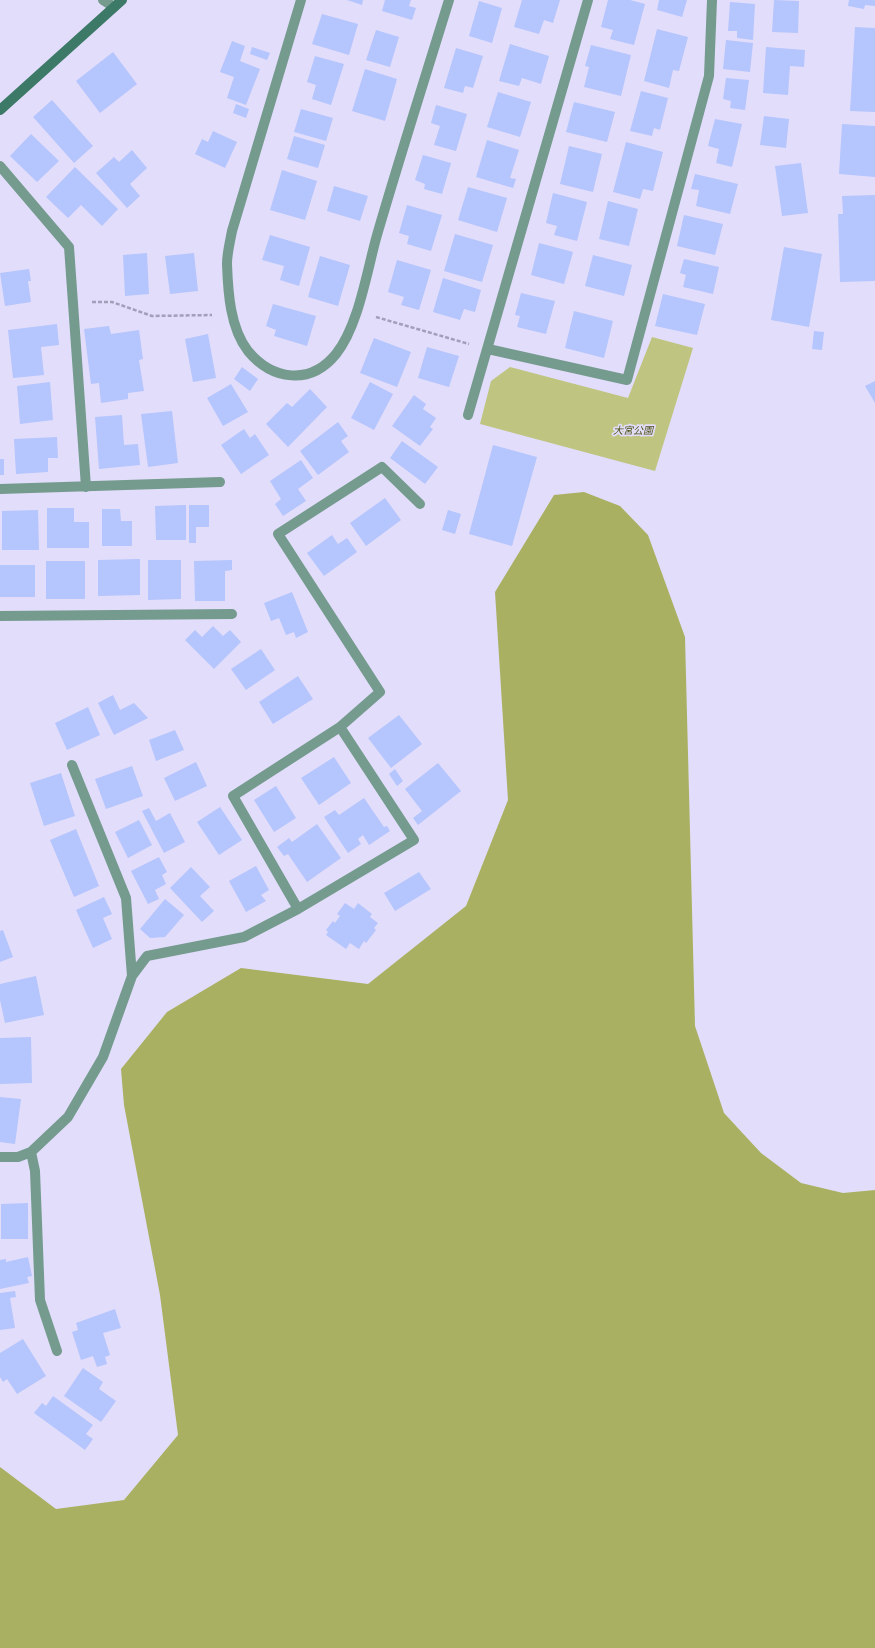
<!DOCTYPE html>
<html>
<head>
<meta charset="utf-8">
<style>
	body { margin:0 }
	canvas { display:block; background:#e2ddfa }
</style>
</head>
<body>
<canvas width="875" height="1648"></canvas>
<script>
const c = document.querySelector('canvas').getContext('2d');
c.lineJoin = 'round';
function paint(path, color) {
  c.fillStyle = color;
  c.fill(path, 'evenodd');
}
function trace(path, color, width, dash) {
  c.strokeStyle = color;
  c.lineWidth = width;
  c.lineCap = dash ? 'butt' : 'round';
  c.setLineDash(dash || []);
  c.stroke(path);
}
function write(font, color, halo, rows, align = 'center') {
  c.font = font + ' "Libre Baskerville","Noto Sans JP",serif';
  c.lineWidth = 3.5;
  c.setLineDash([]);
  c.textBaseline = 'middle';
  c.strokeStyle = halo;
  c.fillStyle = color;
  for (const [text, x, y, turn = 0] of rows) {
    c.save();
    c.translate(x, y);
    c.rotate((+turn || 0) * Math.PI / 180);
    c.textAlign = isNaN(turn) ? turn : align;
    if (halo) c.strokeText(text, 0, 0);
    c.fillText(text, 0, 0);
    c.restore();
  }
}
const green = new Path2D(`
	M652,337l41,11 -38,123 -175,-47 11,-43 19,-14 118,31z`);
const forest = new Path2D(`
	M584,492l36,14 28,29 37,102 10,389 29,87 37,40 40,30 42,10 32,-3v458h-875v-181l56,42 68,-9 54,-65 -18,-140 -36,-190 -3,-36 46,-57 74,-44 127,16 98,-78 42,-106 -13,-208 59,-97z`);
const building = new Path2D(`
	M347,0h16l-1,5z
	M385,0h26l-2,6 7,2 -4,12 -30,-9z
	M522,0h38l-7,23 -9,-3 -5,14 -25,-7z
	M608,0h22l15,4 -11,41 -24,-6 3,-9 -12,-3z
	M659,0h28l-5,17 -25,-7z
	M774,0l25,1 -1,32 -26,-1z
	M849,0h26v6l-10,-1 -1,4 -16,-3z
	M479,1l23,7 -10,35 -23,-7z
	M730,2l25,2 -2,36 -16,-2v-7h-9z
	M322,14l36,10 -9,31 -37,-11z
	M855,27l20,1v84l-25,-1z
	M657,29l31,8 -9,34 -6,-1 -4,18 -25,-7z
	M376,30l23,7 -9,30 -24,-7z
	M726,40l27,3 -3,29 -27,-3z
	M232,41l13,5 -5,15 20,8 -14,36 -19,-7 7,-21 -14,-5z
	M510,44l39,12 -8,28 -19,-6 -3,8 -20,-5z
	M591,45l40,10 -10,41 -37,-9 5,-20 -4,-1z
	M252,47l18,6 -3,7 -17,-6z
	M766,47l39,3 -1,17 -14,-1 -2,29 -25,-2z
	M456,48l27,8 -10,32 -8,-2 -2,7 -19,-5z
	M113,52l24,32 -37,29 -24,-32z
	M315,56l29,8 -13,41 -19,-6 4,-14 -9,-3z
	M365,69l32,10 -12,42 -33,-10z
	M726,78l23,2 -4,30 -15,-2 1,-7 -8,-2z
	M641,91l27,7 -8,32 -6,-2 -2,8 -22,-5z
	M498,92l33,10 -11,35 -33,-10z
	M52,100l41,46 -19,17 -41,-46z
	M574,102l41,10 -8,30 -41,-10z
	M236,104l13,5 -3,9 -13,-5z
	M436,105l31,9 -11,37 -22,-6 6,-19 -9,-3z
	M301,109l32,9 -7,23 -32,-9z
	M764,116l25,3 -3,29 -26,-3z
	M715,119l27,5 -10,43 -16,-4 3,-14 -11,-3z
	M842,124l33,2v51l-36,-3z
	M213,131l24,11 -12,26 -30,-14 7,-15 6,3z
	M31,134l28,27 -22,21 -27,-26z
	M294,136l31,9 -7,23 -31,-9z
	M487,140l32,10 -9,28 6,1 -3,9 -37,-11z
	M626,142l37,10 -10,39 -10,-2 -3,10 -27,-7z
	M569,146l33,8 -9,38 -33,-8z
	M132,150l15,18 -17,16 10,12 -13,12 -31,-35 18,-16 5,5z
	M423,155l28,8 -9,31 -18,-5 1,-5 -10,-4z
	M801,163l7,50 -26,3 -7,-50z
	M75,167l43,42 -16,17 -21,-21 -13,13 -22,-21z
	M282,170l35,11 -12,39 -35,-10z
	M695,174l43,10 -8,30 -34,-8 3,-16 -8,-1z
	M334,186l34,10 -8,25 -33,-10z
	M468,187l39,11 -10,34 -39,-12z
	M553,193l34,9 -10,39 -23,-6 3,-9 -11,-3z
	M875,195v86l-35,1 -2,-68h5l-1,-18z
	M608,201l30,8 -9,37 -30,-7z
	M407,205l35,10 -11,36 -24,-7 2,-8 -10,-3z
	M684,215l39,9 -8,31 -38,-9z
	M455,234l38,11 -11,37 -38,-11z
	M270,235l40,12 -11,39 -19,-6 4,-14 -22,-6z
	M539,243l34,9 -9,32 -33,-9z
	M784,247l38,7 -13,73 -38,-7z
	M147,253l2,41 -24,2 -2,-41z
	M194,253l4,38 -28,3 -5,-38z
	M593,255l39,10 -8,31 -39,-10z
	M320,256l30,9 -12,41 -30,-9z
	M684,259l35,8 -6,27 -30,-7 3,-12 -6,-2z
	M397,260l34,10 -12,40 -18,-5 3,-8 -16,-5z
	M29,269l2,12h-3l3,21 -26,4 -5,-33z
	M443,278l38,12 -6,22 -11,-3 -4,11 -27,-8z
	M521,293l34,8 -9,33 -29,-7 3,-11 -5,-1z
	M663,294l42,10 -8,31 -42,-9z
	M273,304l43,12 -9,30 -33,-10 2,-6 -10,-4z
	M574,311l39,10 -9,37 -39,-10z
	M57,324l2,21 -18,2 3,28 -31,3 -5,-48z
	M109,326l2,8 28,-4 4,29 -4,1 5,31 -16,2v6l-27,4 -2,-20 -8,1 -7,-55z
	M814,331l10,1 -2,18 -10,-1z
	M208,334l8,44 -23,4 -8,-43z
	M374,338l37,14 -14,35 -37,-14z
	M427,347l32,9 -10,31 -31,-9z
	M242,367l16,12 -8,12 -16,-12z
	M875,381v22l-10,-17z
	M50,382l3,38 -33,4 -3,-38z
	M370,382l23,12 -19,36 -23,-12z
	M231,384l17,28 -25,14 -16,-28z
	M310,389l17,18 -39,40 -22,-23 21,-21 5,4z
	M414,395l12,9 -3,5 13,9 -6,9 3,2 -13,17 -28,-20z
	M172,411l6,52 -30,4 -7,-53z
	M122,415l2,30 14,-1 2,21 -41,4 -4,-52z
	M338,422l10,14 -7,5 8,11 -31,23 -18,-24z
	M244,429l6,9 5,-4 14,21 -28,19 -20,-29z
	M57,437l1,21h-10v14l-32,2 -2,-35z
	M402,441l36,26 -13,17 -35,-26z
	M493,445l44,12 -25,89 -43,-12z
	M0,459h4v16h-4z
	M301,460l12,18 -15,11 8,12 -23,15 -8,-12 6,-5 -11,-18z
	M385,498l16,22 -35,26 -16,-23z
	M186,505v35h-30l-1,-34z
	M189,505h20v22h-13v16h-7z
	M47,508h27v14h15v26h-42z
	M102,509h18l1,12h11v25h-30z
	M38,510l1,40h-37v-39z
	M448,510l13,4 -6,20 -13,-4z
	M332,535l6,9 9,-6 10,14 -33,24 -17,-23z
	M140,559v36l-42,1v-36z
	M148,560h33v39l-33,1z
	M232,560v10l-7,1v30h-30l-1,-40z
	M46,561h39v38h-39z
	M0,565h35v32h-35z
	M292,592l16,40 -12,6 -2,-6 -8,3 -7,-17 -8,3 -7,-18z
	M213,626l10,10 7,-6 11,12 -27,27 -29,-29 10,-10 7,7z
	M261,649l14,21 -29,20 -15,-21z
	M298,676l15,23 -40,25 -14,-22z
	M113,695l7,15 14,-7 14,15 -34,17 -16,-32z
	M88,707l12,28 -33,15 -12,-27z
	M399,715l23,29 -31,24 -23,-30z
	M175,730l9,20 -28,11 -7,-21z
	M334,757l17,26 -32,22 -18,-27z
	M196,762l11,24 -32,15 -11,-23z
	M438,763l23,28 -43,34 -5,-7 9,-7 -17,-22z
	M132,766l11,30 -37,13 -11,-30z
	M395,769l8,12 -6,5 -8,-12z
	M61,773l14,43 -31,10 -14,-43z
	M276,786l20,32 -22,14 -20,-32z
	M364,798l20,29 3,-1 3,5 -21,14 -6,-10 -5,4 3,5 -13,9 -24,-36 11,-7 4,5z
	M220,807l22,33 -23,15 -22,-33z
	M149,808l7,13 14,-8 15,29 -21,11 -22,-42z
	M139,820l13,25 -24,13 -13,-26z
	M317,824l24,34 -34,24 -19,-28 -4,2 -7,-9 12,-9 3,4z
	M76,829l23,57 -25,11 -24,-57z
	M159,857l8,15 -5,3 4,9 -11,6 4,9 -11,5 -17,-33z
	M256,866l13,24 -8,5 5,6 -20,11 -17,-31z
	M191,867l19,20 -10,9 14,15 -12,11 -32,-34z
	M419,872l12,17 -36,22 -11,-18z
	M104,897l8,17 -9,4 9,21 -19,9 -17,-38z
	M165,899l19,16 -19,22 -15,1 -10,-9z
	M345,903l9,6 4,-6 14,11 -2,3 8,6 -4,5 2,2 -10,13 -2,-2 -5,8 -9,-6 -4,6 -20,-14 2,-3 -2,-2 7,-9 2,2 5,-7 -3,-2z
	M3,930l10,27 -13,5v-31z
	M36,976l8,39 -39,8 -5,-23v-16z
	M31,1037l1,46 -32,1v-46z
	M0,1097l21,2 -6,45 -15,-2z
	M28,1203v36h-27v-35z
	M28,1257l4,19 -5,1 2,6 -29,6v-29l6,-1v3z
	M15,1291l1,6 -6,1 5,30 -15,2v-37z
	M115,1309l6,19 -18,5 7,22 -5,2 2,7 -10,3 -4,-11 -12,4 -9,-28 6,-2 -2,-7z
	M23,1339l23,37 -29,18 -10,-15 -4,3 -3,-5v-24z
	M83,1368l20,14 -4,7 17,12 -15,21 -37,-26z
	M53,1396l40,29 -7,9 7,5 -8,11 -51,-37 8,-10 4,3z`);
const path = new Path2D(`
	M92,302h20l40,14 60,-1
	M376,317l93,27`);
const street = new Path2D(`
	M103,0l11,7
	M301,0l-69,231c-2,11 -5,22 -5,33 1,28 3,64 21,87 24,29 62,35 88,3 23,-29 31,-84 41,-119 23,-79 48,-157 72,-235
	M0,166l69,81 17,240
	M488,349l139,31 82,-304 3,-76
	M468,415l120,-415
	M0,489l220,-7
	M0,616l232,-2
	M72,765l54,133 6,78
	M298,909l-65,-113 107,-69
	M31,1152l4,19 5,129 17,51
	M0,1157h18l13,-5 37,-35 35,-60 29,-81 15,-20 97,-19 54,-28 116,-69 -74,-113 40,-35 -102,-158 104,-67 38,37`);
const secondary = new Path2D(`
	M0,110l122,-110`);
const parkNames = [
	["大宮公園",633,431]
];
paint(green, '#bfc581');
paint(forest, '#aab062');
paint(building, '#b5c5fd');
trace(path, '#a39eba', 2.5, [4, 2]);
trace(street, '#759b8f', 10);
trace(secondary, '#3c7967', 10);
write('italic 10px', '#50541a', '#e2ddfa', parkNames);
</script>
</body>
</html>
